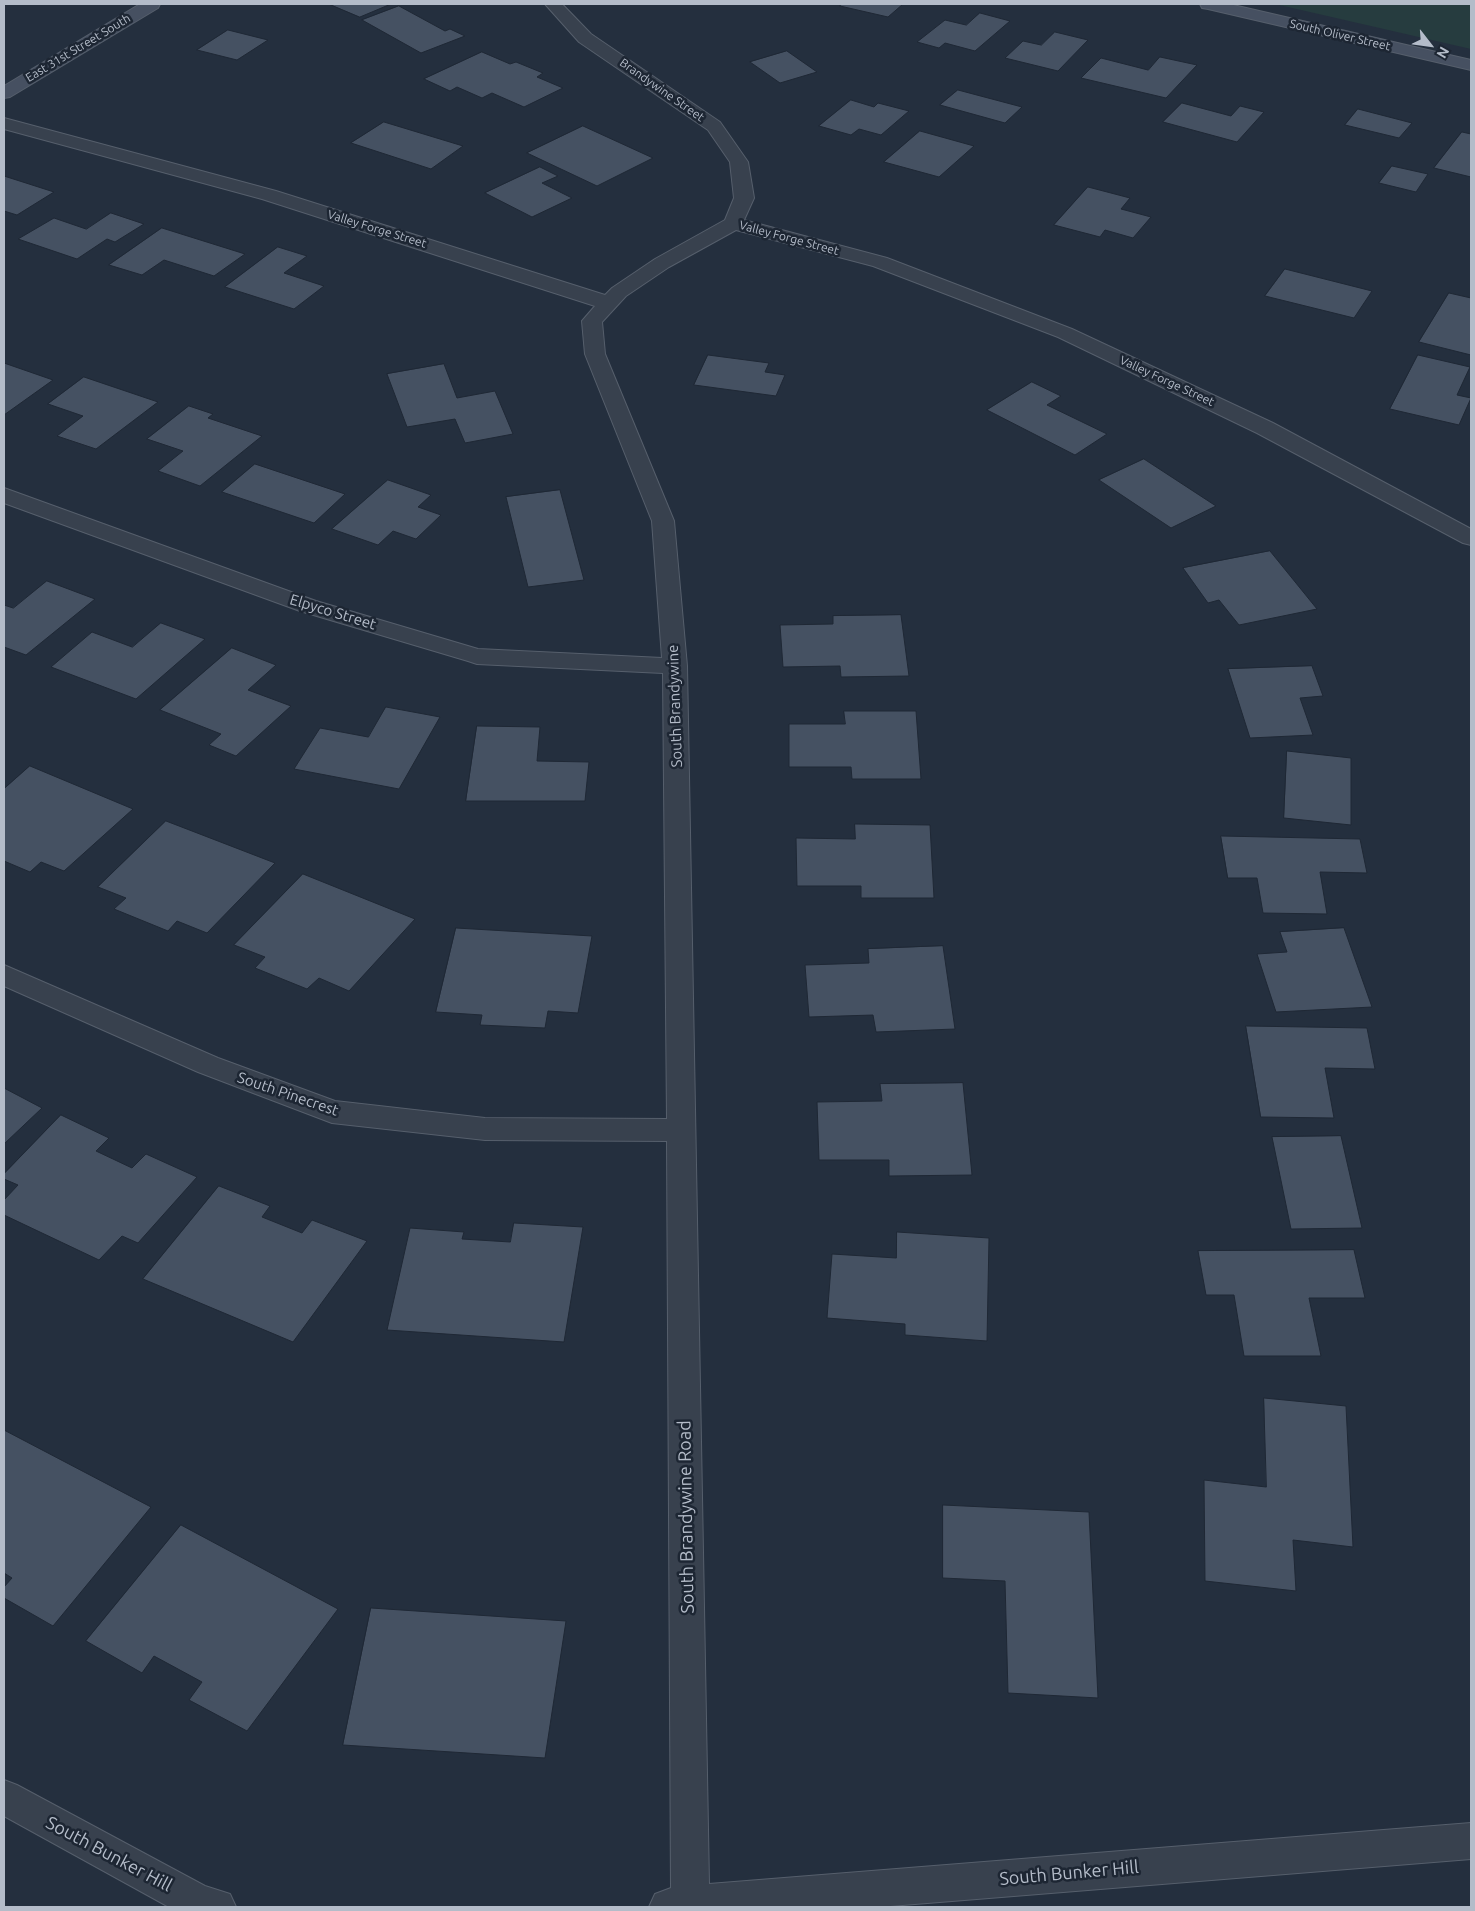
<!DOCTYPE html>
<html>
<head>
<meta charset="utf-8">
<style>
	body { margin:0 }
	#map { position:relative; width:1475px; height:1911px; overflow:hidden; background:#242f3e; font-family:Ubuntu,sans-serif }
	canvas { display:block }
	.frame { position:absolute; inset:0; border:5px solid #b4bcc9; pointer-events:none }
	.north { position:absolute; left:1405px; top:20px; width:50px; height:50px; -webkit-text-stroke:4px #1d2633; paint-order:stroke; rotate:120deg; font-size:14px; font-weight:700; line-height:20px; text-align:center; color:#b4bcc9 }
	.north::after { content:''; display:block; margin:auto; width:18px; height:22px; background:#b4bcc9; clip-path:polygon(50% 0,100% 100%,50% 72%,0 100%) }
</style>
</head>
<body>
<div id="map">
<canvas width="1475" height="1911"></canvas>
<div class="frame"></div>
<div class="north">N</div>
</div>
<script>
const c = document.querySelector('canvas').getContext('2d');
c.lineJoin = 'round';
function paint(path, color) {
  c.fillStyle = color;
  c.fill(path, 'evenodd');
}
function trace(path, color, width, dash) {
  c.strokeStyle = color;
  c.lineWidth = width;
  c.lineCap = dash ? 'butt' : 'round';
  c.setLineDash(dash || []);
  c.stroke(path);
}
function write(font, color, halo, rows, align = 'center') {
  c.font = font + ' Ubuntu,sans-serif';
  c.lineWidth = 5;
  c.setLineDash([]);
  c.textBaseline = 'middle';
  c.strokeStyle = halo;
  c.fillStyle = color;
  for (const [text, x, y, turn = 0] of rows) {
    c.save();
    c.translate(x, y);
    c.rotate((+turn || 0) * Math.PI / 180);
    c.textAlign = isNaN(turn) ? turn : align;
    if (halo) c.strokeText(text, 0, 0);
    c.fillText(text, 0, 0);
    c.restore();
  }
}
const green = new Path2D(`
	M1275,4h196v45z`);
const building = new Path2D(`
	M329,4h62l-31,13z
	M842,4h61l-15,13 -48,-11z
	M399,6l46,25 5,-2 15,7 -44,17 -59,-33z
	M980,13l30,8 -35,30 -30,-8 -6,5 -22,-6 28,-22 21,5z
	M228,30l40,10 -31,20 -40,-10z
	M1055,32l33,8 -30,31 -53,-13 18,-17 18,4z
	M787,51l30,21 -37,11 -30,-21z
	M482,52l28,12 6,-2 27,11 -6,4 26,11 -39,19 -32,-14 -10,5 -25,-11 -7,4 -26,-12z
	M1160,57l37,8 -31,33 -85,-20 20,-20 47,12z
	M958,90l64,17 -17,16 -65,-18z
	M851,100l23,7 4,-4 31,8 -28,24 -22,-6 -8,6 -32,-9z
	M1182,103l49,13 9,-10 24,6 -27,30 -74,-20z
	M1358,109l54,14 -13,15 -54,-13z
	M384,122l79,24 -32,23 -80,-26z
	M583,126l70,32 -56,28 -70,-33z
	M920,131l54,15 -35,31 -55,-15z
	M1462,132l9,2v43l-37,-9z
	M1392,166l36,8 -12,18 -37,-9z
	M540,167l18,9 -16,7 30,15 -40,19 -47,-24z
	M4,176l50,16 -37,23 -13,-4z
	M1088,187l42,11 -9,11 30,8 -18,21 -28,-8 -5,7 -46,-12z
	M111,213l33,11 -29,18 -8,-3 -30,20 -59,-20 36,-21 32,11z
	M162,228l83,26 -31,22 -50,-16 -22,15 -33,-10z
	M278,247l29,9 -23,17 40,13 -30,23 -69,-22z
	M1285,269l87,22 -18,27 -89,-22z
	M1449,293l22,5v57l-52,-13z
	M708,355l61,8 -4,9 20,3 -9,21 -82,-11z
	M1418,355l52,12 -13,28 14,3 -12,27 -69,-16z
	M4,363l49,17 -49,35z
	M444,364l13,34 38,-7 18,43 -48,9 -10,-24 -48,8 -20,-53z
	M84,377l74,25 -62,47 -39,-13 26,-20 -35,-12z
	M1032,382l29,14 -14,9 60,29 -32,21 -88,-45z
	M189,406l24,8 -5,4 54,18 -62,50 -42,-15 25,-20 -36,-12z
	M1144,459l72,47 -45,22 -72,-48z
	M255,464l90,30 -31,29 -92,-31z
	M388,480l43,15 -13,12 23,8 -25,24 -23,-8 -15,14 -46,-16z
	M560,490l24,90 -56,7 -22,-90z
	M1270,551l47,58 -78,16 -20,-25 -11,3 -25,-35z
	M47,581l48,18 -69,56 -22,-8v-42l9,3z
	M901,615l8,61 -68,1 -1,-11 -57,1 -3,-42 53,-1v-8z
	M161,623l44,16 -69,60 -85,-32 41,-35 40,15z
	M232,648l44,17 -28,25 43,16 -55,50 -27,-11 12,-11 -61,-24z
	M1312,666l11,30 -23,2 13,37 -63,3 -22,-69z
	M386,707l54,10 -41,72 -105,-20 26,-41 48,9z
	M844,711h72l5,68h-69l-1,-12h-62v-43h56z
	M477,726l63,1 -3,34 52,1 -4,39h-119z
	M1287,751l64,7v67l-67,-7z
	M30,766l103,43 -69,62 -23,-9 -11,10 -26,-11v-72z
	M166,821l109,42 -68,70 -30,-12 -9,10 -54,-22 12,-11 -28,-11z
	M855,824l75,1 4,73h-73v-12h-64l-1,-48 59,1z
	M1221,836l139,3 7,34 -47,-1 7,42 -64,-1 -6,-35h-29z
	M303,874l112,45 -66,72 -30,-13 -12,11 -52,-21 10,-11 -31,-12z
	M456,928l136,8 -14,77 -30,-2 -3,17 -65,-3 2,-10 -46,-3z
	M1344,928l28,79 -96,5 -19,-58 30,-2 -7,-20z
	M943,946l12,83 -79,3 -3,-17 -64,2 -4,-52 64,-2 -1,-14z
	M1246,1026l121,2 8,41 -50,-1 9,50 -73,-1z
	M963,1083l9,92 -83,1v-16h-70l-2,-58 65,-1 -2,-17z
	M4,1088l38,20 -38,36z
	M61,1115l48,23 -13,13 36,17 14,-14 51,23 -59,66 -16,-7 -23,24 -95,-45v-15l14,-15 -14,-6v-5z
	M1341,1136l21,92 -71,1 -19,-92z
	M219,1186l51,20 -8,11 40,16 10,-13 55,21 -74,101 -150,-63z
	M514,1223l69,4 -19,115 -177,-12 23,-102 54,4 -2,7 48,3z
	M897,1232l92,6 -2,103 -82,-6v-11l-78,-6 5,-64 64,4z
	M1354,1250l11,48h-56l12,58h-77l-10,-61h-28l-8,-44z
	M1264,1398l82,8 7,141 -60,-7 3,51 -91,-10 -1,-101 62,7z
	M4,1430l147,77 -98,119 -49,-28v-11l8,-9 -8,-5z
	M943,1505l146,7 9,186 -90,-5 -3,-112 -62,-3z
	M181,1525l157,84 -91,122 -58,-31 13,-18 -48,-26 -12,17 -56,-32z
	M371,1608l195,13 -21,137 -202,-13z`);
const street = new Path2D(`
	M545,4h17l29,30 129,88 28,40 6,36 -10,22 143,38 185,71 201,94 198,106v16l-8,-2 -206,-110 -199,-96 -185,-71 -137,-36 -67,37 -43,29 -24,26 3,32 69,167 13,145 22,1218 762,-61v36l-593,48h-229l6,-13 16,-6 -4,-747 -182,-1 -153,-17 -134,-51 -194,-86v-21l214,93 117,43 150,17 182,1 -4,-446 -186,-9 -9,-3 -168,-50 -296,-108v-15l312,113 162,48 184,9 -10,-137 -67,-167 -3,-33 13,-15 -333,-107 -258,-70v-11l272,73 329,104 7,-7 43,-29 70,-39 9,-22 -4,-36 -22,-32 -129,-88z
	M4,1780l13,5 188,101 25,8 6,13h-67l-165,-91z`);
const secondary = new Path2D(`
	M140,4h20l-2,4 -148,89 -6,1v-12z
	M1200,4h29l242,56v10l-263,-61 -6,-1z`);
const farStreetnames = [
	["South Oliver Street",1340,35,13],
	["East 31st Street South",78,48,-31],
	["Brandywine Street",662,90,35],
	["Valley Forge Street",377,229,17],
	["Valley Forge Street",789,238,15],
	["Valley Forge Street",1167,381,25]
];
const streetNames = [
	["Elpyco Street",333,612,17],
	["South Brandywine",675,706,-92],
	["South Pinecrest",288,1094,19]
];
const nearStreetnames = [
	["South Brandywine Road",686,1517,-91],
	["South Bunker Hill",109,1854,28],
	["South Bunker Hill",1069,1873,-5]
];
paint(green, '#263c3f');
paint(building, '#455162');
trace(building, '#1f2835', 1);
trace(street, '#565f6c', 2);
trace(secondary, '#565f6c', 2);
paint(street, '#38414e');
paint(secondary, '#465061');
write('12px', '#b4bcc9', '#1d2633', farStreetnames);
write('15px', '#b4bcc9', '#1d2633', streetNames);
write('18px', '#b4bcc9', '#1d2633', nearStreetnames);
</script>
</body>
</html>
